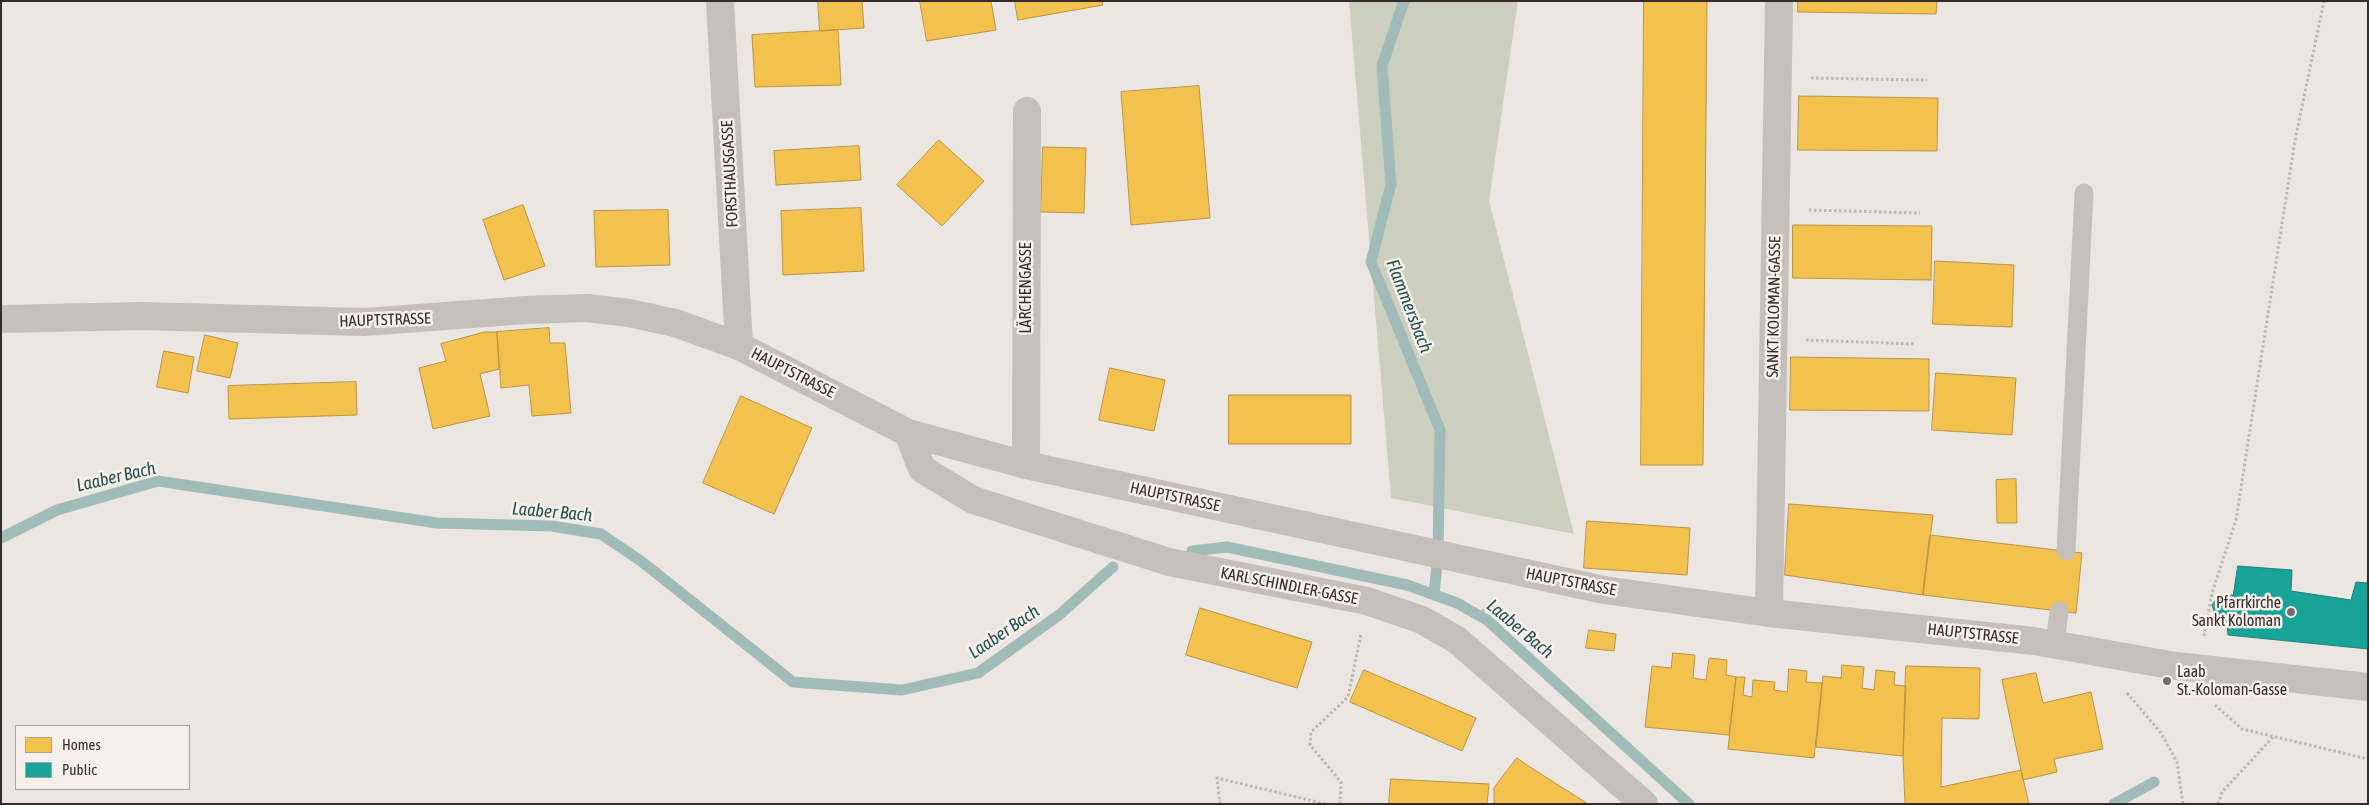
<!DOCTYPE html>
<html>
<head>
<meta charset="utf-8">
<style>
	body { margin:0 }
	#map { position:relative; width:2369px; height:805px; overflow:hidden; background:#ebe6e2; font-family:"Asap Condensed",sans-serif }
	canvas { display:block }
	.frame { position:absolute; inset:0; border:2px solid #352c2a; pointer-events:none }
	.legend { position:absolute; left:15px; top:725px; width:175px; height:65px; box-sizing:border-box; background:#f7f0ea; border:1px solid #a9a29d; margin:0; padding:6px 9px; list-style:none; font-size:15px; color:#352c2a }
	.legend li { display:flex; align-items:center; gap:10px; height:25px }
	.legend b { width:25px; border:1px solid #a9a29d }
</style>
</head>
<body>
<div id="map">
<canvas width="2369" height="805"></canvas>
<div class="frame"></div>
<ul class="legend">
<li><b style="height:14px;background:#f2c14e"></b>Homes</li>
<li><b style="height:14px;background:#17a398"></b>Public</li>
</ul>
</div>
<script>
const c = document.querySelector('canvas').getContext('2d');
c.lineJoin = 'round';
function paint(path, color) {
  c.fillStyle = color;
  c.fill(path, 'evenodd');
}
function trace(path, color, width, dash) {
  c.strokeStyle = color;
  c.lineWidth = width;
  c.lineCap = dash ? 'butt' : 'round';
  c.setLineDash(dash || []);
  c.stroke(path);
}
function write(font, color, halo, rows, align = 'center') {
  c.font = font + ' "Asap Condensed",sans-serif';
  c.lineWidth = 5;
  c.setLineDash([]);
  c.textBaseline = 'middle';
  c.strokeStyle = halo;
  c.fillStyle = color;
  for (const [text, x, y, turn = 0] of rows) {
    c.save();
    c.translate(x, y);
    c.rotate((+turn || 0) * Math.PI / 180);
    c.textAlign = isNaN(turn) ? turn : align;
    if (halo) c.strokeText(text, 0, 0);
    c.fillText(text, 0, 0);
    c.restore();
  }
}
const green = new Path2D(`
	M1349,1h169l-29,200 85,333 -183,-36z`);
const homes = new Path2D(`
	M818,1h44l2,27 -44,3z
	M920,1h71l5,29 -69,11z
	M1015,1h87l1,4 -85,15z
	M1644,1h63l-4,464h-62z
	M1798,1h139l-1,13 -138,-2z
	M838,30l3,55 -86,2 -3,-52z
	M1199,86l11,132 -79,7 -10,-133z
	M1799,96l139,2 -1,53 -139,-1z
	M939,140l45,41 -42,45 -45,-41z
	M859,146l2,34 -85,5 -2,-34z
	M1043,147l43,1 -2,65 -43,-1z
	M523,205l22,61 -41,14 -21,-60z
	M861,208l3,63 -81,4 -2,-64z
	M668,210l2,55 -74,2 -2,-56z
	M1793,225l139,1 -1,54 -138,-2z
	M1935,261l79,4 -2,62 -79,-3z
	M549,328l1,15h15l6,70 -39,3 -3,-31 -28,3 -4,-56z
	M485,332h12l2,37 -19,5 10,42 -57,13 -14,-61 27,-7 -5,-17z
	M205,335l33,8 -8,35 -33,-7z
	M164,351l30,6 -6,36 -31,-6z
	M1791,357l138,2v52l-139,-1z
	M1110,368l55,12 -11,51 -55,-11z
	M1936,373l80,5 -4,57 -80,-5z
	M356,382l1,33 -128,4 -1,-33z
	M1229,395h122v49h-122z
	M741,396l71,32 -38,86 -71,-31z
	M2016,479l1,44h-20l-1,-43z
	M1789,504l144,11 -10,80 -138,-20z
	M1587,521l103,7 -3,47 -103,-7z
	M1930,535l152,18 -6,60 -153,-18z
	M1200,608l112,34 -15,46 -111,-33z
	M1589,630l27,4 -2,17 -28,-3z
	M1673,653l22,2 -2,23 13,2 3,-22 18,2 -1,15 10,2 -7,58 -84,-8 7,-61 19,2z
	M1842,665l22,2 -2,21 12,2 2,-20 19,2 -1,13 12,1 -3,70 -87,-9 7,-71 18,2z
	M1906,666l74,2 -1,51 -37,-1 -1,69 80,-17 8,34h-124l-2,-48z
	M1789,669l18,2 -1,11 16,1 -8,75 -86,-9 8,-72h9l-2,18 9,2 1,-17 22,2 -1,8 13,2z
	M1364,670l112,48 -14,33 -112,-49z
	M2036,673l7,30 48,-11 12,57 -49,10 3,13 -34,8 -21,-100z
	M1517,758l13,9 58,37h-94v-16z
	M1391,779l98,5 -2,20h-98z`);
const public = new Path2D(`
	M2238,566l54,4 -1,21 60,9 5,-18 12,1v66l-140,-14 -1,-12 -10,-3 -5,-15 7,-10h14z`);
const stream = new Path2D(`
	M1404,1l-22,65 9,118 -20,78 69,168 -2,124 -4,41
	M1,538l56,-28 101,-29 279,42 115,3 49,8 40,27 152,121 109,8 76,-17 81,-58 54,-48
	M1192,551l35,-4 180,38 50,18 30,17 202,184
	M2114,804l40,-22`);
const path = new Path2D(`
	M1811,78l116,2
	M1809,210l111,3
	M1806,340l110,4
	M1479,615l14,-16
	M2204,636l8,-43 24,-73 59,-380 29,-139
	M2127,693l34,40 16,29 6,42
	M2215,705l27,24 126,30
	M1220,804l-3,-26 109,26
	M1340,804l1,-22 -31,-37 1,-13 37,-35 13,-63
	M2218,804l4,-12 51,-55`);
const service = new Path2D(`
	M2066,551l18,-358
	M2055,645l4,-34`);
const minor = new Path2D(`
	M720,1l19,345
	M908,433l14,36 51,31 196,62 198,39 55,19 35,20 187,164
	M1026,465l1,-354
	M1769,613l10,-612`);
const tertiary = new Path2D(`
	M1,319l141,-3 223,6 161,-12 61,-2 42,5 46,10 64,23 169,87 118,32 578,125 165,23 265,28 142,25 192,21`);
const markers = [
	[2291,612,5,"#756d6a"],
	[2167,681,5,"#756d6a"]
];
const streetNames = [
	["FORSTHAUSGASSE",730,174,-93],
	["LÄRCHENGASSE",1026,288,-90],
	["SANKT KOLOMAN-GASSE",1774,307,-89],
	["HAUPTSTRASSE",385,320,-2],
	["HAUPTSTRASSE",793,373,27],
	["HAUPTSTRASSE",1175,497,12],
	["HAUPTSTRASSE",1571,582,11],
	["KARL SCHINDLER-GASSE",1289,586,11],
	["HAUPTSTRASSE",1973,634,6]
];
const poiNames = [
	["Pfarrkirche",2281,603],
	["Sankt Koloman",2281,621],
	["Laab",2177,672,"left"],
	["St.-Koloman-Gasse",2177,690,"left"]
];
const waterNames = [
	["Flammersbach",1409,306,69],
	["Laaber Bach",116,477,-13],
	["Laaber Bach",552,512,5],
	["Laaber Bach",1520,629,40],
	["Laaber Bach",1004,632,-34]
];
paint(green, '#cdcfbe');
paint(homes, '#f2c14e');
trace(homes, '#b99443', 1);
paint(public, '#17a398');
trace(public, '#207f77', 1);
trace(stream, '#a1bbb9', 11);
trace(path, '#bdb7b4', 3, [2.5, 2.5]);
trace(service, '#c4bfbb', 19);
trace(minor, '#c4bfbb', 28);
trace(tertiary, '#c4bfbb', 28);
for (const [x, y, r, color] of markers) {
  const dot = new Path2D();
  dot.arc(x, y, r, 0, 2 * Math.PI);
  c.fillStyle = color;
  c.fill(dot);
  trace(dot, '#f7f0ea', 2);
}
write('16px', '#352c2a', '#f7f0ea', streetNames);
write('16px', '#352c2a', '#f7f0ea', poiNames, 'right');
write('italic 18px', '#245151', '#f7f0ea', waterNames);
</script>
</body>
</html>
